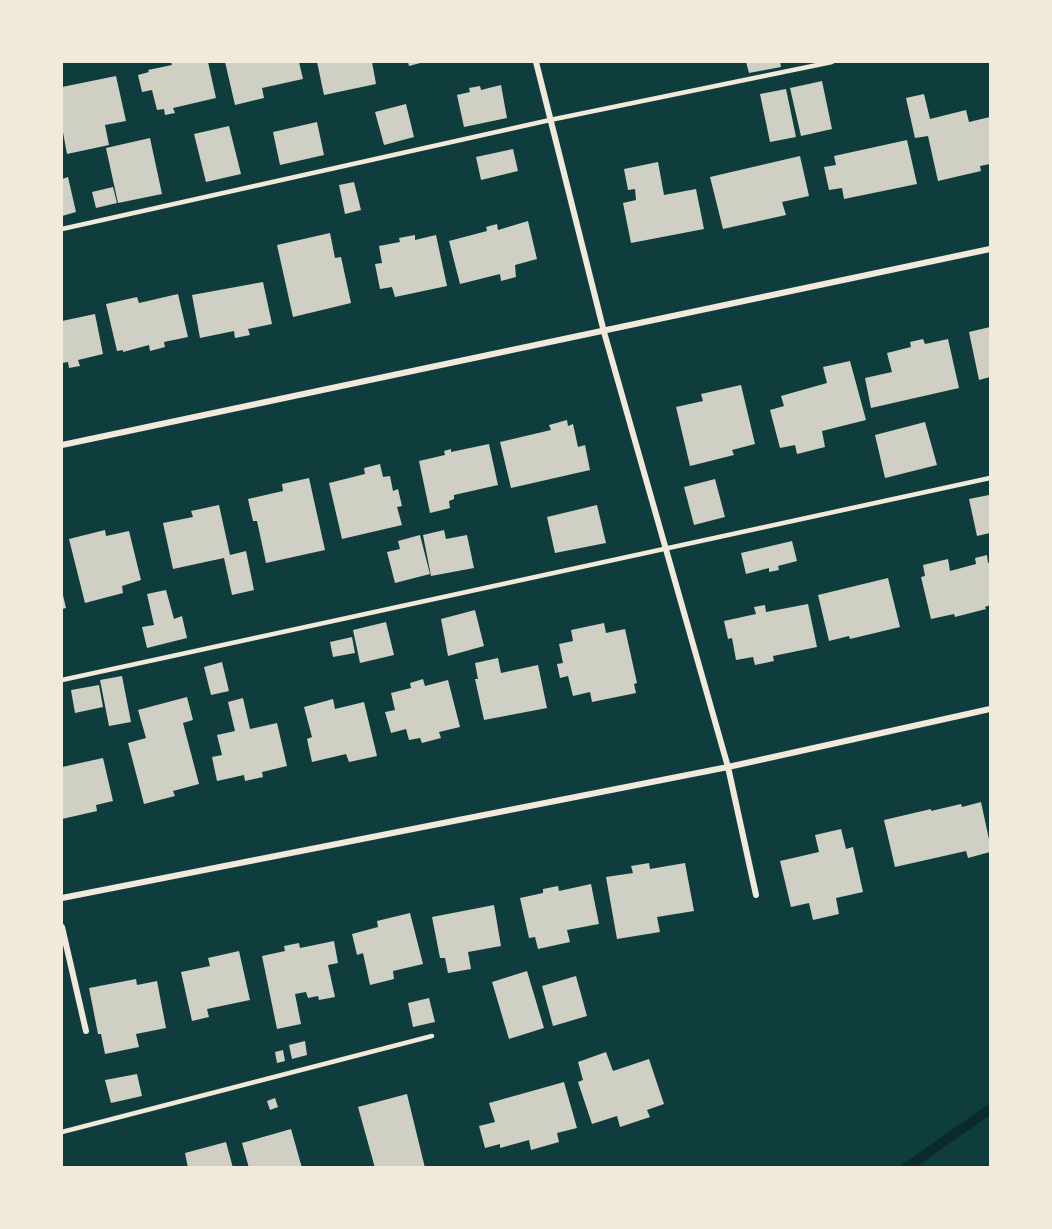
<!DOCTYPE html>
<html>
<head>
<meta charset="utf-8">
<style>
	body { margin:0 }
	#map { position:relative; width:1052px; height:1229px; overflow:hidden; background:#0f3d3e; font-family:Cabin,sans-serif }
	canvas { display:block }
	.frame { position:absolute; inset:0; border:63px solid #f1e9da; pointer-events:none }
</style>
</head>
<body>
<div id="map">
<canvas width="1052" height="1229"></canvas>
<div class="frame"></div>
</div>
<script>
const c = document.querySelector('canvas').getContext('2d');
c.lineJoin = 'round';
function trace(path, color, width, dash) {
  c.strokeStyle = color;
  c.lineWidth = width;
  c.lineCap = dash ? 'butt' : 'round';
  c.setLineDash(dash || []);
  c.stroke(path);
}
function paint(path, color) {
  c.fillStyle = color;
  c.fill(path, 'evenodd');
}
const stream = new Path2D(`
	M906,1168l84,-59`);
const building = new Path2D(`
	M171,62h37l8,36 -43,10 2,5 -10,2 -1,-6 -7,1 -5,-20 -10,2 -4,-17 11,-3 -1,-2 24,-5z
	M225,62h74l4,17 -41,9 2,10 -29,7z
	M317,62h55l4,22 -52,11z
	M408,62h16l-15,4z
	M746,62h34l1,5 -32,6z
	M116,76l10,45 -21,4 4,20 -42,9 -5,-27v-40z
	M822,81l10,48 -31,7 -11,-48z
	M501,85l6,33 -43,9 -7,-32 13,-3 -1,-4 11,-2 1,4z
	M786,89l10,48 -26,5 -10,-48z
	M924,94l6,25 36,-9 3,12 21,-5v47l-10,2 1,5 -43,10 -10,-45 -13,2 -9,-40z
	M406,104l8,33 -30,8 -9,-33z
	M317,122l7,33 -44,10 -7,-33z
	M229,126l12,48 -35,8 -12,-48z
	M150,138l12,56 -44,9 -12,-55z
	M907,140l10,44 -73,15 -2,-11 -13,2 -5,-23 12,-2 -2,-9z
	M513,149l5,22 -37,9 -5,-23z
	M800,156l9,40 -27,6 4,13 -63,14 -13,-52z
	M658,162l6,33 32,-6 8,40 -73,14 -8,-40 13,-3 -1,-11 -7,1 -4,-21z
	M68,177l8,35 -14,4v-37z
	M354,182l7,28 -16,4 -6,-29z
	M113,187l4,16 -21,5 -4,-16z
	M528,221l9,38 -22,6 1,12 -15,4 -1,-7 -40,10 -11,-43 38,-10 -1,-4 11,-3 1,6z
	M330,233l5,25 6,-1 10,46 -58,14 -16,-72z
	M415,235v5l21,-5 11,51 -52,11 -3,-10 -12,2 -5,-25 7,-1 -3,-17 21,-4 -1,-4z
	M263,282l9,42 -24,5 2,6 -15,3 -1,-7 -34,7 -8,-43z
	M178,294l10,43 -24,5 1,5 -15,4 -1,-6 -26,7v-2l-6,1 -11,-47 31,-7 2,6z
	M95,314l8,40 -25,6 2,6 -11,2 -1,-6 -6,1v-42z
	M990,327v50l-11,3 -10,-48z
	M923,339l2,5 23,-5 11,49 -88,20 -6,-30 27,-6 -5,-19 24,-6 -1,-5z
	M850,361l16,59 -44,11 3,16 -28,7 -2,-9 -15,3 -10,-38 14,-4 -3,-10 46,-13 -4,-16z
	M741,385l14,59 -23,6 2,5 -44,11 -14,-59 27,-6 -2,-7z
	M567,420l1,6 5,-2 5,23 7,-2 5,25 -79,18 -11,-46 51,-12 -2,-5z
	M925,422l12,43 -52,13 -10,-43z
	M489,444l9,41 -44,10v4l-5,2 1,7 -20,5 -11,-52 26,-6 -1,-4 7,-2v3z
	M380,464l3,13 7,-1 3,15 5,-2 4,17 -5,1 5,18 -60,14 -13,-56 36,-9 -1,-6z
	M309,478l16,72 -59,13 -9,-42h-4l-5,-22 35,-8 -1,-7z
	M715,479l10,38 -31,8 -10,-38z
	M989,495l1,38 -13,3 -8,-37z
	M219,505l11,50 16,-4 8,39 -22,5 -8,-37 -51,11 -10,-46 30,-6 -2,-6z
	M597,505l9,38 -51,10 -8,-36z
	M105,530l1,6 23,-5 12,49 -19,6 1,7 -38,10 -16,-64z
	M444,530l2,9 21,-4 7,33 -43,8 -8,-41z
	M420,535l10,39 -35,9 -8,-31 13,-3 -2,-8z
	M792,541l5,20 -19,5 1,4 -10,2v-4l-23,6 -5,-21z
	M987,555l1,8 2,-1v43l-5,2 1,2 -31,8 -1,-3 -23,5 -10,-42 4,-1 -2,-11 25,-6 2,12 26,-7 -1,-6z
	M888,578l12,49 -50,12 -1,-3 -20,5 -11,-46z
	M166,590l8,29 8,-3 5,22 -40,10 -5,-21 12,-2 -7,-31z
	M62,591l4,17 -4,1z
	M808,604l9,43 -44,9 1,5 -19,4 -2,-8 -17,3 -4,-22 -4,1 -4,-18 32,-7 -2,-7 11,-2 1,7z
	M475,610l9,36 -36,10 -7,-37z
	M386,622l8,33 -34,8 -7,-33z
	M604,623l2,10 19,-4 12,54 -3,1 2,9 -44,9 -2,-10 -17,4 -5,-20 -8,2 -3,-14 6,-1 -4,-19 14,-3 -2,-11z
	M352,637l3,16 -22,4 -3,-15z
	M498,658l3,15 37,-8 9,43 -63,12 -9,-41h3l-3,-16z
	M222,662l7,29 -18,4 -7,-28z
	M122,676l9,46 -22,4 -9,-46z
	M423,679l2,7 23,-6 12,47 -21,5 2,6 -19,5 -2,-5 -11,2 -3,-11 -15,4 -6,-21 10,-2 -4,-17 20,-5 -1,-5z
	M99,685l4,22 -28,6 -4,-23z
	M187,697l6,23 -10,3 16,61 -26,7 2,5 -31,8 -16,-61 18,-5 -8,-28z
	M243,698l7,31 27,-6 10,43 -25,6 1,5 -18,4 -1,-6 -27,6 -5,-24 10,-2 -5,-20 18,-4 -7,-29z
	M333,699l2,10 29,-7 13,54 -28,6 -3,-8 -34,8 -5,-23 5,-2 -8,-30z
	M103,758l10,43 -17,4 1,6 -35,8v-52z
	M981,802l9,42v8l-22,6 -2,-7 -71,16 -11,-47 47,-11v2l30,-7 1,3z
	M841,829l5,20 7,-2 10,45 -27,6 3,16 -26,6 -4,-17 -18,4 -11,-46 39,-9 -4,-17z
	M649,863l1,6 35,-6 9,48 -37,6 3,15 -43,7 -11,-62 27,-4 -2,-7z
	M591,884l8,40 -32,6 3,12 -32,7 -3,-12 -6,1 -9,-40 23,-5v-4l15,-3 1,5z
	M494,905l7,41 -33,6 3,17 -23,4 -3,-15h-5l-8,-41z
	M410,913l13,51 -30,7 1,8 -24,6 -7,-32 -6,2 -5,-21 26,-7 -1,-6z
	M334,941l4,22 -10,2 7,32 -16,3 -1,-4 -10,2 -2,-6 -11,2 6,30 -24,5 -15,-73 23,-5 -1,-5 15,-3 1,5z
	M239,951l11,49 -43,9 2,8 -17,4 -11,-49 29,-6 -2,-8z
	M527,971l17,57 -35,11 -17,-57z
	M576,976l11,40 -34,10 -11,-40z
	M136,979l1,6 20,-4 9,47 -30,6 3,13 -34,7 -4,-20h-3l-9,-46z
	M429,998l6,24 -22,5 -5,-24z
	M305,1041l2,14 -15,4 -3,-14z
	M283,1050l2,11 -8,2 -2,-11z
	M606,1052l7,19 36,-12 15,45 -17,6 3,7 -30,10 -3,-11 -25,8 -14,-42 5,-2 -5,-18z
	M137,1074l5,22 -31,7 -6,-23z
	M564,1082l13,46 -20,5 2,9 -28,8 -2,-10 -29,8v-4l-15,4 -6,-22 16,-4 -6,-19z
	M407,1094l18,74h-50l-17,-61z
	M275,1098l3,9 -8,3 -3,-9z
	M291,1129l11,39h-53l-7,-25z
	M226,1142l7,26h-45l-3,-15z`);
const service = new Path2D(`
	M62,229l488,-109 282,-58
	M62,680l928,-202
	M62,1132l370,-96`);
const minor = new Path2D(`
	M536,62l68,270 124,435 28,128
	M62,445l928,-196
	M62,898l666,-131 262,-58
	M62,927l24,104`);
trace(stream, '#0a2a2b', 10);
paint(building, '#cfcfc3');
trace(service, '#f1e9da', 4.5);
trace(minor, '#f1e9da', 6);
</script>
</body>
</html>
